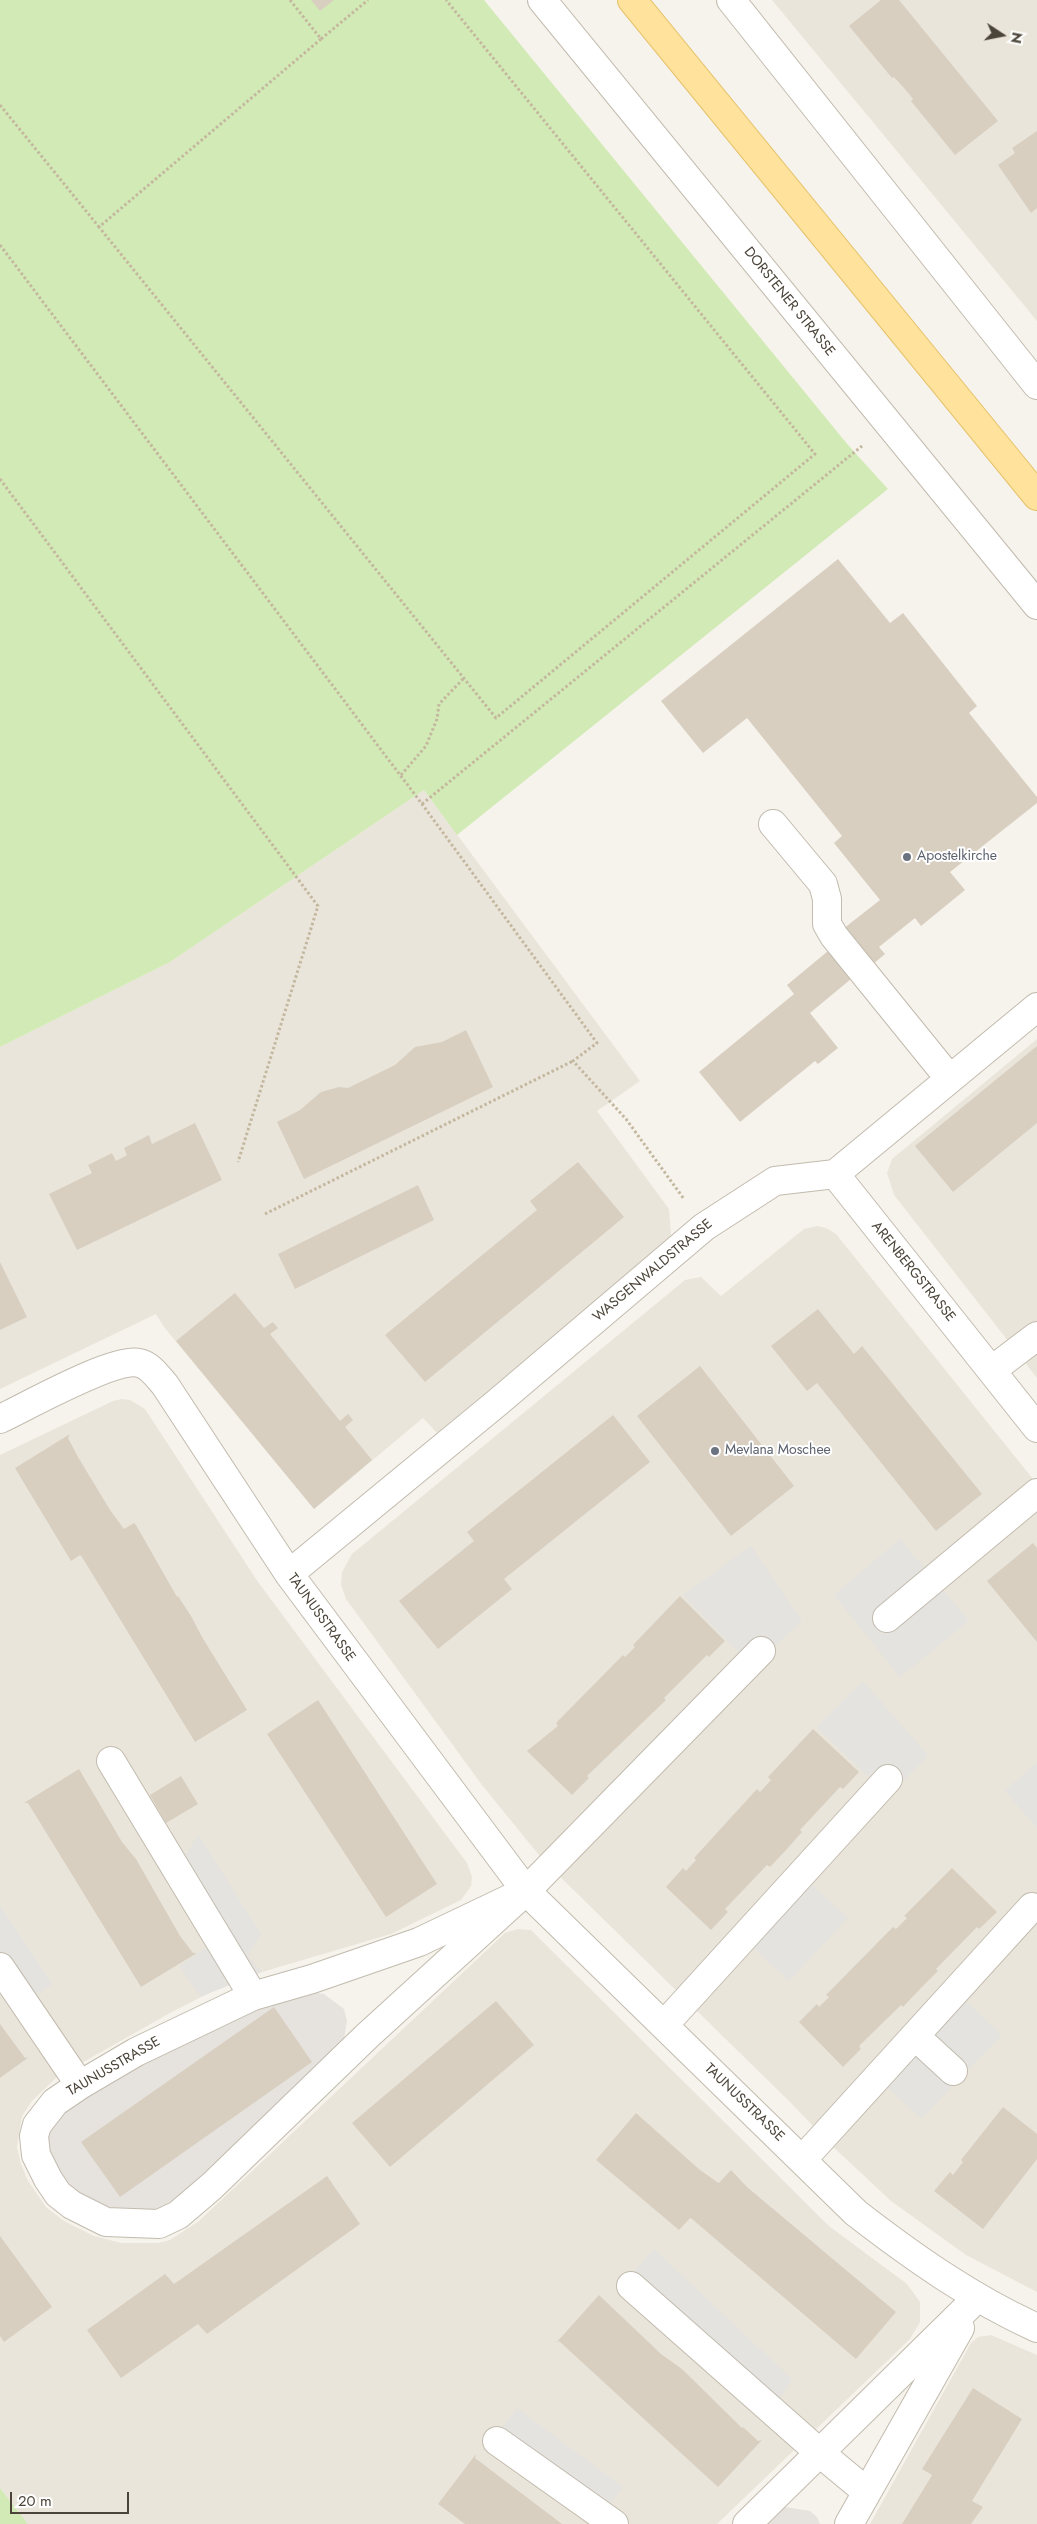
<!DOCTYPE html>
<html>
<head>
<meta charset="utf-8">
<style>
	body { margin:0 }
	#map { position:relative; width:1037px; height:2524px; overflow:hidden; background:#f6f3ec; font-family:Jost,sans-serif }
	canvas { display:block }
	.north { position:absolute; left:977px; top:10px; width:50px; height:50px; -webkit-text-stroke:4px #fff; paint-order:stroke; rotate:101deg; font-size:14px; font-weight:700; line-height:20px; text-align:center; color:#4b4439 }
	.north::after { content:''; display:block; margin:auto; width:18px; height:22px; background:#4b4439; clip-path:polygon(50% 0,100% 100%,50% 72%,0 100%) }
	.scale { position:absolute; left:10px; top:2492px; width:119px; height:22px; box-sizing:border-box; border:2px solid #4b4439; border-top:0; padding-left:6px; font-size:15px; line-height:18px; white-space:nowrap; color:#4b4439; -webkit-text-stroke:4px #fff; paint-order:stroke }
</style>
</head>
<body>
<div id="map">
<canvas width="1037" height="2524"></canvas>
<div class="north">N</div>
<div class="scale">20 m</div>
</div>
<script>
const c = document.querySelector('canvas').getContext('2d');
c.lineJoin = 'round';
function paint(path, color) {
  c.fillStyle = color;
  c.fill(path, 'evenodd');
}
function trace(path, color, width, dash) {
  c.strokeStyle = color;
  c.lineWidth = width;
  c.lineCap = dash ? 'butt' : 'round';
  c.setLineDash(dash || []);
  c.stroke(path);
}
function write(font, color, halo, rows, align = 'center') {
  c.font = font + ' Jost,sans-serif';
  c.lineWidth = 4;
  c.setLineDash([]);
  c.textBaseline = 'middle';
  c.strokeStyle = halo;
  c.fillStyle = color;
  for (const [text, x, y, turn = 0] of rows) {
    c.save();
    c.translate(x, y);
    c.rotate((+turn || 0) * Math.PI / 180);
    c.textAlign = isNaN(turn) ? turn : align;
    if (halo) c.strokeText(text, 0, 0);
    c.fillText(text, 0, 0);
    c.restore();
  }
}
const residential = new Path2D(`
	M772,0h265v321l-89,-108z
	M424,790l216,291 -43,30 72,98 2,26 -5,9 -229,189 -14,-15 -109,91 -150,-182 -8,-13 -156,75v-342l170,-85z
	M1037,1039v339l-143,-183 -7,-22 5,-14z
	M817,1226l9,2 10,6 201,250v808l-71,-37 -75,-54 -61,-57 -38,-40 -249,-244 -61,-75 -136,-186 -5,-14 1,-13 10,-18 333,-274 16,-3 20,19 83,-67z
	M122,1399l8,1 15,9 113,173 209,281 5,14 -1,9 -10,14 -70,34 -129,38 -43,16 -49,25 -113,64 -25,24 -10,15 -5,31 4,17 7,17 18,26 18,14 30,15 27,7h37l12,-3 29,-19 306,-288 13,-4 13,1 298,296 78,58 13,18v20l-10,17 -193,185h-689l-28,-36v-1033l113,-54z
	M991,2335l46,20v169h-167l101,-181 7,-6z`);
const industrial = new Path2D(`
	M310,1992l14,2 20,15 3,12 -4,24 -167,158 -15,6 -12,3 -29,-3 -22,-5 -16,-8 -20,-17 -13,-20 -2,-21 12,-23 18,-14 124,-69 68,-30z
	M785,2507l25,4 7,6 3,7h-58z`);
const green = new Path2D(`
	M0,0h484l364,445 40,44 -431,346 -33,-45 -254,172 -170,85z
	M0,2488l28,36h-28z`);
const parking = new Path2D(`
	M900,1539l69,82 -69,56 -66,-82z
	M751,1546l51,75 -49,46 -70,-72z
	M863,1681l65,74 -39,41 -73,-69z
	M1037,1762v66l-32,-37z
	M198,1834l63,100 -13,22 14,16 -62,25 -20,-31 31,-22 -39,-65z
	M796,1870l52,48 -59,63 -53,-49z
	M0,1906l52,78 -38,27 -14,-20z
	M965,2000l37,35 -81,84 -37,-35z
	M654,2249l138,130 -26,43 -146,-135z
	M517,2408l106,79 -27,37 -108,-78z`);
const building = new Path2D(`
	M311,0h23l-14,11z
	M881,0h18l99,121 -43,34 -44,-54 2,-2 -9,-11 -10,-11 -2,1 -43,-52z
	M1037,131v77l-6,5 -33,-48 17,-12 -3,-5z
	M838,559l52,64 13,-10 74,93 -8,7 68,84v6l-87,69 15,18 -44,36 -6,-8 -36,29 6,7 -13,11 -29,-36 37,-29 -46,-57 8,-7 -95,-118 -44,35 -42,-52z
	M828,951l23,28 -41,34 28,35 -20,16 -3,-3 -75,61 -41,-50 95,-78 -7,-9z
	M466,1030l27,57 -189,92 -27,-57 23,-12 21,-18 18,-5 9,1 47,-23 20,-18 27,-5z
	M1037,1046v77l-84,69 -38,-46z
	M195,1123l27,57 -145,70 -28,-56 43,-21 -4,-8 24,-12 4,8 11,-6 -3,-7 25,-13 3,9z
	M578,1162l46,55 -199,165 -40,-47 152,-125 -7,-9z
	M418,1185l16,35 -139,69 -17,-35z
	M0,1262l27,55 -27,13z
	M235,1293l29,35 9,-6 5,6 -8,6 70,87 8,-7 5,6 -8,7 27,33 -58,49 -138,-168z
	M818,1309l36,45 8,-8 120,148 -46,37 -119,-148 -10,8 -36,-45z
	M700,1366l94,120 -63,50 -94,-120z
	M613,1415l37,47 -146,117 8,10 -74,60 -39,-48 75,-60 -7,-9z
	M70,1434l-2,4 10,19 32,53 14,19 10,-6 2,2 41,72 1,-1 13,20 11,21 45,73 -52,32 -113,-185 -2,-2 -9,6 -56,-93z
	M1033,1543l4,5v94l-50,-61z
	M680,1596l45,45 -16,16 -2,-2 -43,43 2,2 -79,76 2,2 -17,17 -45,-44 31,-25 -2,-3 67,-68 2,2 10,-10 -2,-2z
	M318,1700l119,184 -51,33 -119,-183z
	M813,1729l46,43 -16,17 -3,-2 -40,43 2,2 -16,18 -16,17 -3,-2 -42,44 3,3 -17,18 -45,-43 17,-19 3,3 10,-11 -2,-2 63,-69 3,3 11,-12 -3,-3z
	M79,1769l43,73 14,17 44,77 13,17h4l-56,34 -113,-184h-4z
	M181,1776l17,28 -32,19 -16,-28z
	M952,1868l45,44 -18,17 -2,-2 -41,42 2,2 -18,18 -17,18 -2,-2 -42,41 2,3 -18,18 -44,-45 18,-18 2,3 10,-10 -3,-2 67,-68 3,2 11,-11 -3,-2z
	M496,2001l38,44 -144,122 -38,-44z
	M274,2007l38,55 -192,135 -39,-55z
	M0,2024l25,34 4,-1 -29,21z
	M1003,2107l34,27v25l-54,70 -49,-38 16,-19 3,3 10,-13 -2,-2z
	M636,2113l64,57 17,12 2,1 12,-13 1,1 15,16 149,125 -40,47 -164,-140 -2,-1 -11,12 -83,-70z
	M327,2176l33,48 -153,110 -9,-10 -77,54 -34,-48 78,-56 9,10z
	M0,2236l52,71 -48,35 -4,-6z
	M599,2295l62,59 21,15 60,59 1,-1 15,14 4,-1 -44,47 -159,-146 -3,2z
	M973,2388l49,31 -50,82 11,6 -12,17h-69l29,-47 1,-2 -10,-6z
	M476,2454l-1,4 87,66h-97l-27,-20z`);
const path = new Path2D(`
	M290,0l31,39 47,-39
	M321,39l-222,188 397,491 319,-264 -369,-454
	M0,105l99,122
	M0,245l422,559 175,239 -24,18 53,58 58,80
	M0,479l318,427 -80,256
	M401,775l25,-29 11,-27 2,-15 25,-26
	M422,804l440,-358
	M265,1214l308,-153`);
const minor = new Path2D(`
	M542,0l495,605
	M731,0l306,385
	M773,824l50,60 4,15v25l7,12 115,142
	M835,1174l202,254
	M992,1370l45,-34
	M0,1419c26,-12 114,-62 139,-56 11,2 19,14 26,22l124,189 237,317 330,322c57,44 115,85 181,115
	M289,1574l209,-172 206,-175 71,-46 60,-7 202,-167
	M887,1618l150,-125
	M111,1761l142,235
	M526,1891l-107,51 -107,37 -59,17 -117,56 -56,33 -25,17 -18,23 -3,11 2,19 12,24 10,15 14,11 34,17 53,2 19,-9 34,-29 155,-150 159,-145 235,-240
	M0,1967l80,118
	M664,2025l224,-246
	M915,2036l38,35
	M802,2160l230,-253
	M631,2286l189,167 47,39
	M497,2441l117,83
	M747,2524l230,-226
	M849,2524l111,-196`);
const major = new Path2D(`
	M632,0l405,496`);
const markers = [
	[907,857,5,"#6b7280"],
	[715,1451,5,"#6b7280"]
];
const streetNames = [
	["DORSTENER STRASSE",789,302,51],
	["WASGENWALDSTRASSE",653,1271,-40],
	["ARENBERGSTRASSE",913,1272,51],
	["TAUNUSSTRASSE",321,1618,54],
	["TAUNUSSTRASSE",114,2067,-30],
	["TAUNUSSTRASSE",744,2103,44]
];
const worshipNames = [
	["Apostelkirche",917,857],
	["Mevlana Moschee",725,1451]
];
paint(residential, '#eae5da');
paint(industrial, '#e6e2dd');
paint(green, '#d2eab5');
paint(parking, '#e5e3e0');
paint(building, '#d8cfc1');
trace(minor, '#c2bbae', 30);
trace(major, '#e6c16a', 30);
trace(path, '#c4b79f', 3, [2.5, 2.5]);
trace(minor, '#fff', 28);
trace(major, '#ffe39c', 28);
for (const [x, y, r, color] of markers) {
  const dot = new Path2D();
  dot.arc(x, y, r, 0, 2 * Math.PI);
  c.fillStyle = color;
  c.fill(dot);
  trace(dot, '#fff', 2);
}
write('14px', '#4b4439', '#fff', streetNames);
write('14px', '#5b616d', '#fff', worshipNames, 'left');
</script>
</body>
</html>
